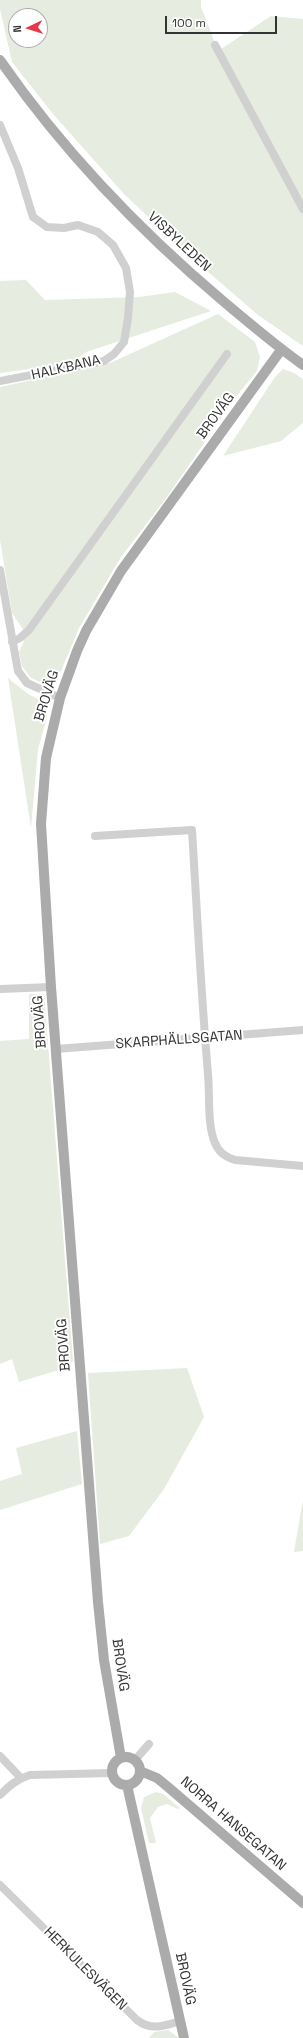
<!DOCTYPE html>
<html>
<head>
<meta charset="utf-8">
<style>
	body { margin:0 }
	#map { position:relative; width:303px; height:2038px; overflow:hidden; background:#fff; font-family:"Space Grotesk",sans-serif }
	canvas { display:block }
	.north { position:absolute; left:8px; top:8px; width:40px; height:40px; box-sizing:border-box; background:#fff; border:1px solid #adadad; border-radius:50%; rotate:266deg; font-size:11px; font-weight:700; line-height:16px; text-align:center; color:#333 }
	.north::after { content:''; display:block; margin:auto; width:14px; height:18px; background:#e63946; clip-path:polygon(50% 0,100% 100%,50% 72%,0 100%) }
	.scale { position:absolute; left:165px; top:16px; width:112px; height:18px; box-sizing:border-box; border:2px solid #333; border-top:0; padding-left:5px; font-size:12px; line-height:14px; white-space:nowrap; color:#333; -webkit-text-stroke:3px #fff; paint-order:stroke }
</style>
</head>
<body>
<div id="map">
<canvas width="303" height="2038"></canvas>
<div class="north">N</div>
<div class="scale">100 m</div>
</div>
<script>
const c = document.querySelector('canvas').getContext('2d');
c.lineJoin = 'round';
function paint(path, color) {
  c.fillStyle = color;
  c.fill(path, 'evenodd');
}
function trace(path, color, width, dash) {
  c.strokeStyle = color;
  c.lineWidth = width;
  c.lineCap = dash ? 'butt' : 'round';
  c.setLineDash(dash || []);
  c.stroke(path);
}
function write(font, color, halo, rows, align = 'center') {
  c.font = font + ' "Space Grotesk",sans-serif';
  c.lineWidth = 4;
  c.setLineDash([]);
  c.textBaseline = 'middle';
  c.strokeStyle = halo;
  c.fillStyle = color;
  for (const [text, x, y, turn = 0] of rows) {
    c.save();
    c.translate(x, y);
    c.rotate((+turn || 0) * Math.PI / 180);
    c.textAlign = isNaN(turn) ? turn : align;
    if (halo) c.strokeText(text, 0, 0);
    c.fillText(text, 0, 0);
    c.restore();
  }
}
const green = new Path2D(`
	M0,0h201v7l17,44 53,-35 32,3v327l-45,-31 -66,-57 -68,-64 -71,-80 -41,-52 -12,-53zM16,16h24v24h-24z
	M26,280l19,20 94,-3 36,-5 36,19 -125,41 -13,11 -73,10v-92z
	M218,314l37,28 5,15 -3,14 -22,27 -68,99 -46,60 -42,71 -23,55 -13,1 -13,-7 -8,-11 -3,-14 5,-11v-10l-12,-18 -12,-73v-153l110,-24z
	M283,369l11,4 9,6v44l-22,18 -58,15 52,-79z
	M8,678l20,16 19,10v13l-9,32 -7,79z
	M29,994h15l29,367 -8,7 -46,14 -7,-23 -12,5v-323l29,-2z
	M187,1368l17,49 -40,72 -35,47 -29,8 -12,-171z
	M77,1431l5,53 -82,26v-29l22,-7 -6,-26z
	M303,1500v51l-9,1z
	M156,1792l7,2 17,14 -2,1 -11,-5 -9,3 -8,11 6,25h-7l-8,-35 3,-11z
	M168,2030l11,8h-30l5,-6z`);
const minor = new Path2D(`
	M215,45l88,164
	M0,125l18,43 15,49 14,10 17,1 14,-3 20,7 15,13 13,23 4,24 -2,26 -4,24 -10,12 -10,7 -104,20
	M0,570l18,101 9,12 33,15
	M12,642l8,-4 9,-8 198,-276
	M95,836l97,-6c5,81 9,163 16,244 2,21 -1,51 7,69 4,10 11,14 20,17l68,6
	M0,989l51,-2
	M56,1049l247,-19
	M0,1756l21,22
	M135,1760l14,-16
	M0,1795c9,-9 17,-16 30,-20l82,-2
	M0,1885l137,135c14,11 27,6 43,1`);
const major = new Path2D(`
	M0,60c63,91 139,170 223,241 26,22 52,44 80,64
	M112 1771a14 14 0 1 1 28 0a14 14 0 1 1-28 0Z
	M121,1758l-17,-98 -6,-58 -47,-615 -10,-163 5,-66 14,-60 17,-47 9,-20 35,-60 160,-221
	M140,1771l17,7 11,9 135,116
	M127,1785l57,253`);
const streetNames = [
	["VISBYLEDEN",179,242,43],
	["HALKBANA",66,368,-13],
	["BROVÄG",216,416,-54],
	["BROVÄG",47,696,-73],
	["BROVÄG",40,1022,-94],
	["SKARPHÄLLSGATAN",179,1040,-4],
	["BROVÄG",64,1345,-94],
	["BROVÄG",120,1665,82],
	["NORRA HANSEGATAN",233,1824,41],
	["HERKULESVÄGEN",85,1969,45],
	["BROVÄG",185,1979,78]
];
paint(green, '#e6ecdf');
trace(minor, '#d0d0d0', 8);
trace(major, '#ababab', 10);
write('14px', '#333', '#fff', streetNames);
</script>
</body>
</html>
